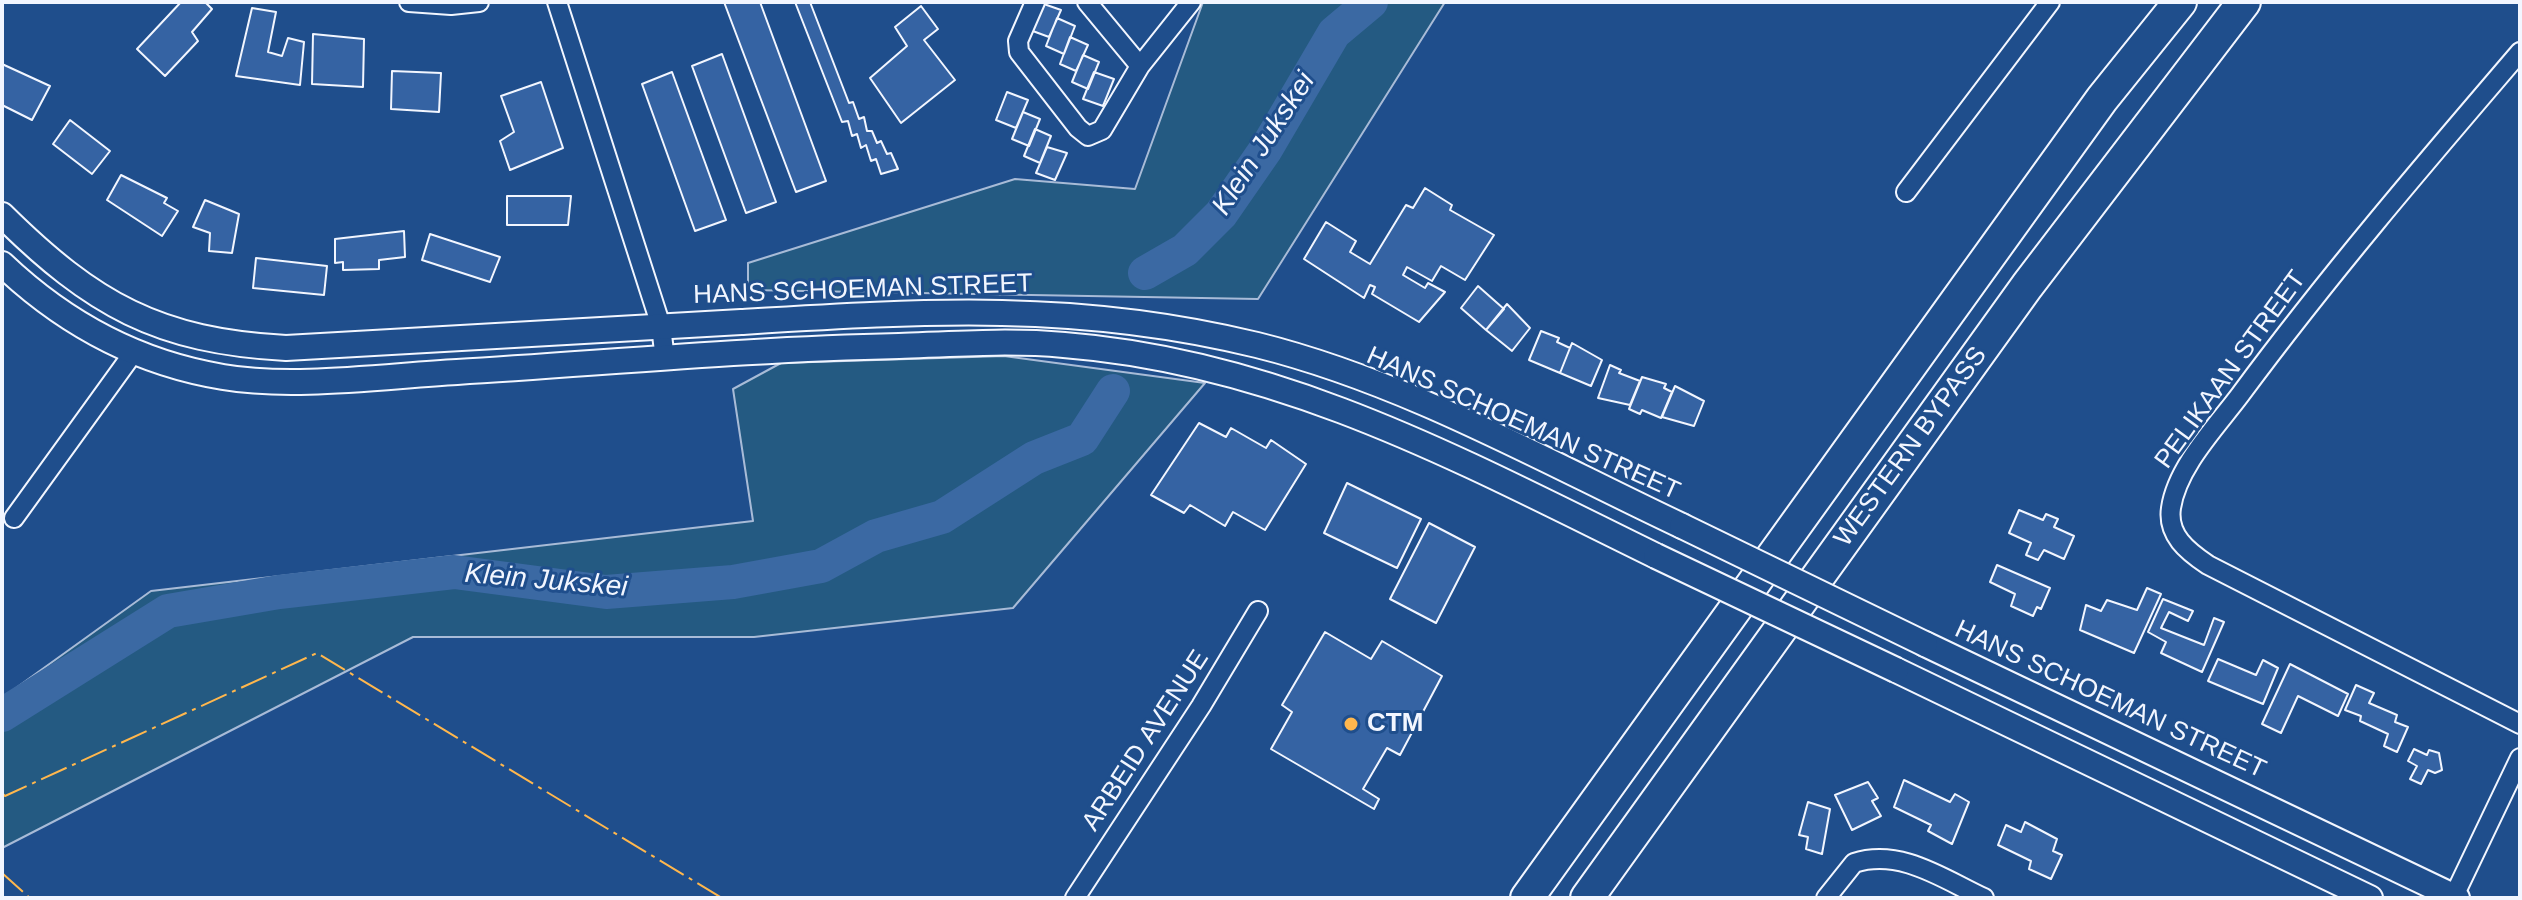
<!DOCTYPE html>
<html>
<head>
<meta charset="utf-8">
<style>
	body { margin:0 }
	#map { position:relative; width:2522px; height:900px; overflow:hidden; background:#1f4e8c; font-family:Arial,sans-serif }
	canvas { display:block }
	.frame { position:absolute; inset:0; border:4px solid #f2f6ff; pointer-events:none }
</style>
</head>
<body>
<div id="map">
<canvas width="2522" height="900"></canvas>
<div class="frame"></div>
</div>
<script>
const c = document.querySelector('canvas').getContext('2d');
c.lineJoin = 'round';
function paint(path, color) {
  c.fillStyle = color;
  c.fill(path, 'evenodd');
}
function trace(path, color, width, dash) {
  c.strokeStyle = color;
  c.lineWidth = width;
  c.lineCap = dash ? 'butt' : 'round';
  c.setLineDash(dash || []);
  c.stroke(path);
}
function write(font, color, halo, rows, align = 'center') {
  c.font = font + ' Arial,sans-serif';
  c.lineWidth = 6;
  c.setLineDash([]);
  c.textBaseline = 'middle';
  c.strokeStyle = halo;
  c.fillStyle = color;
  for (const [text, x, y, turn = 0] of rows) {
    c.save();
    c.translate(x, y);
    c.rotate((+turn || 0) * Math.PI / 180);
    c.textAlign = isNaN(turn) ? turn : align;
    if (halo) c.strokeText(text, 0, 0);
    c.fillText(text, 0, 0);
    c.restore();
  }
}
const green = new Path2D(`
	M1203,2h242l-187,297 -510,-9v-27l267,-84 120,10z
	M1004,356l201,27 -192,225 -259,29h-341l-411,211v-150l149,-107 602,-70 -20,-132 48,-26z`);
const river = new Path2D(`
	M1145,273l40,-23 36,-36 45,-65 68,-116 37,-31
	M2,715l166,-104 111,-19 175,-20 152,20 127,-10 88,-16 55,-30 66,-19 92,-59 48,-19 31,-48`);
const building = new Path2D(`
	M181,2h24l7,7 -20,23 6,9 -33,35 -28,-27z
	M724,2h36l66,179 -30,11z
	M795,2h15l39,101 4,-1 6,17 5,-2 3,14h5l5,12 4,-2 6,13 4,-1 7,16 -17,5 -5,-15 -5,2 -5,-16 -5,3 -4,-14 -5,2 -4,-15 -6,1z
	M1041,3l20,7 -12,27 -19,-7z
	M921,6l17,23 -14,11 31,40 -54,43 -31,-45 37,-32 -12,-19z
	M252,8l24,4 -8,40 14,4 6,-18 16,4 -4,43 -64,-9z
	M1057,18l18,8 -11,28 -18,-8z
	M313,34l51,5 -1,48 -51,-3z
	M1070,37l18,8 -12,26 -16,-7z
	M722,54l54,148 -30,11 -54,-147z
	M1083,55l16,7 -11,27 -16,-7z
	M2,64l48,22 -18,34 -30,-15z
	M392,71l49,2 -2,39 -48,-3z
	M672,72l54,148 -31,11 -53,-147z
	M1094,72l20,7 -11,27 -20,-7z
	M541,82l22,66 -53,22 -10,-29 14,-9 -13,-36z
	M1007,92l21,8 -12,28 -20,-8z
	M1023,112l17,7 -11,27 -17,-7z
	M70,120l40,31 -18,23 -39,-30z
	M1035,129l16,7 -11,27 -16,-7z
	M1047,147l20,6 -12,27 -19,-7z
	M121,175l46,23 -3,5 14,8 -16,25 -55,-36z
	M1425,188l27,17 -2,5 44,25 -29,45 -24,-14 -9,15 -25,-14 -4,8 22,13 3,-5 17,9 -26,30 -47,-28 3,-7 -5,-2 -6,13 -60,-39 22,-37 30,19 -6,11 20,12 36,-59 7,3z
	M507,196h64l-3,29h-61z
	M205,200l34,14 -7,39 -23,-2 1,-18 -17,-6z
	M404,231l1,26 -26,3v9l-36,1v-8l-8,1v-24z
	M430,234l70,23 -10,25 -68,-22z
	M256,258l71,8 -3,29 -71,-7z
	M1478,286l26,23 -18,21 -25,-22z
	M1507,304l23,24 -18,23 -26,-21z
	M1541,331l18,7 -2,4 13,6 -10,25 -31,-13z
	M1572,343l30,17 -11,26 -31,-13z
	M1610,365l11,5 -2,3 21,8 -10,24 -32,-7z
	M1642,377l24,7 -2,4 8,4 -11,26 -19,-8 -2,4 -11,-5z
	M1675,386l29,15 -10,25 -32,-9z
	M1199,423l27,14 5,-9 35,20 5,-8 35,24 -41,66 -32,-18 -8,14 -35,-21 -6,8 -33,-18z
	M1347,483l74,36 -24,49 -73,-35z
	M2019,510l24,10 3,-6 12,5 -4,8 20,9 -10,23 -20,-9 -6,10 -12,-5 5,-12 -22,-10z
	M1429,523l46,24 -39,76 -46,-24z
	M1997,565l53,23 -9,21 -4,-2 -4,9 -22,-10 4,-12 -25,-12z
	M2147,588l14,6 -27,59 -54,-23 6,-25 15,6 6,-11 30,10z
	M2163,599l30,12 -5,10 -19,-9 -8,16 43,17 10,-27 10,4 -22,50 -41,-19 5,-11 -18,-10z
	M1325,632l46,27 11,-18 60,35 -42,79 -13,-7 -24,41 16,10 -5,10 -103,-60 21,-37 -10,-7z
	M2218,659l38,16 7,-15 15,8 -15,36 -55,-23z
	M2290,664l58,30 -10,22 -40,-20 -17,37 -19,-9z
	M2356,685l18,8 -5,10 28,12 -2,7 13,5 -11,25 -13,-6 4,-12 -28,-13 1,-5 -16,-6z
	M2414,749l13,6 2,-5 10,3 3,17 -7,3 -7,-3 -7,14 -11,-5 7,-13 -9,-5z
	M1904,780l46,22 5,-8 14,8 -17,42 -24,-13 3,-6 -37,-18z
	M1868,782l10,16 -6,3 9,15 -29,14 -17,-35z
	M1808,802l22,7 -8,45 -16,-5 2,-12 -9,-2z
	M2025,822l32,17 -4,12 9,4 -11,24 -22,-10 2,-8 -33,-16 8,-20 15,7z`);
const minor = new Path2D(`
	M409,2l42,3 28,-3
	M557,2l104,324 4,34
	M1035,2l-17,39 1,11 59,76 10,8 14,-6 38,-64 -53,-64
	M2520,52c-96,112 -192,224 -280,343 -24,32 -63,72 -69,113 -4,27 16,43 37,57l312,159
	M1140,66l51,-64
	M1906,192l144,-190
	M14,518l120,-166
	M1075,898l126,-192 57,-95
	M1826,898l28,-35c47,-15 89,16 130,35
	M2453,898l67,-140`);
const secondary = new Path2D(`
	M2,215c91,90 156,126 284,133 152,-9 303,-17 455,-26 181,-11 337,-21 516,23 149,37 287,116 425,181
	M2,264c62,59 136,99 221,113 69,12 162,-1 234,-5 147,-9 294,-23 442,-26 54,-2 110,-6 165,-1 218,17 400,117 592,211
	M1925,644l532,254
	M1896,670l474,228`);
const motorway = new Path2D(`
	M1527,898l575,-799 78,-97
	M1587,898l440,-612 217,-284`);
const secondaryBridge = new Path2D(`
	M1682,526l243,118
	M1656,556l240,114`);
const power = new Path2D(`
	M2,793l3,3 312,-143 405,245
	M2,873l28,25`);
const markers = [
	[1351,724,8,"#ffb74d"]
];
const streetNames = [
	["HANS SCHOEMAN STREET",863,290,-2],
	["PELIKAAN STREET",2231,370,-54],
	["HANS SCHOEMAN STREET",1523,424,24],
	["WESTERN BYPASS",1911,447,-54],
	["HANS SCHOEMAN STREET",2110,700,25],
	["ARBEID AVENUE",1146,741,-57]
];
const poiNames = [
	["CTM",1367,724]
];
const waterNames = [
	["Klein Jukskei",1264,144,-57],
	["Klein Jukskei",546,581,5]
];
paint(green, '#245a82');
trace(green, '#a8bbd7', 2);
trace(river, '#3b69a3', 34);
paint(building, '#3563a3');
trace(building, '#f2f6ff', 2);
trace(minor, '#f2f6ff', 22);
trace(secondary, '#f2f6ff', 28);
trace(motorway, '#f2f6ff', 36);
trace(minor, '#1f4e8c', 18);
trace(secondary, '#1f4e8c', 24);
trace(motorway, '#1f4e8c', 32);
trace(secondaryBridge, '#f2f6ff', 28, []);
trace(secondaryBridge, '#1f4e8c', 24);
trace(power, '#ffb74d', 2, [28, 6, 4, 6]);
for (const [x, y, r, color] of markers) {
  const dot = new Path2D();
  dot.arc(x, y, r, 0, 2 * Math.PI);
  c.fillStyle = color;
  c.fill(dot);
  trace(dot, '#1f4e8c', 3);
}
write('26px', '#f2f6ff', '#1f4e8c', streetNames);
write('bold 26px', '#f2f6ff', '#1f4e8c', poiNames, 'left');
write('italic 28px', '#f2f6ff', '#1f4e8c', waterNames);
</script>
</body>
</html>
